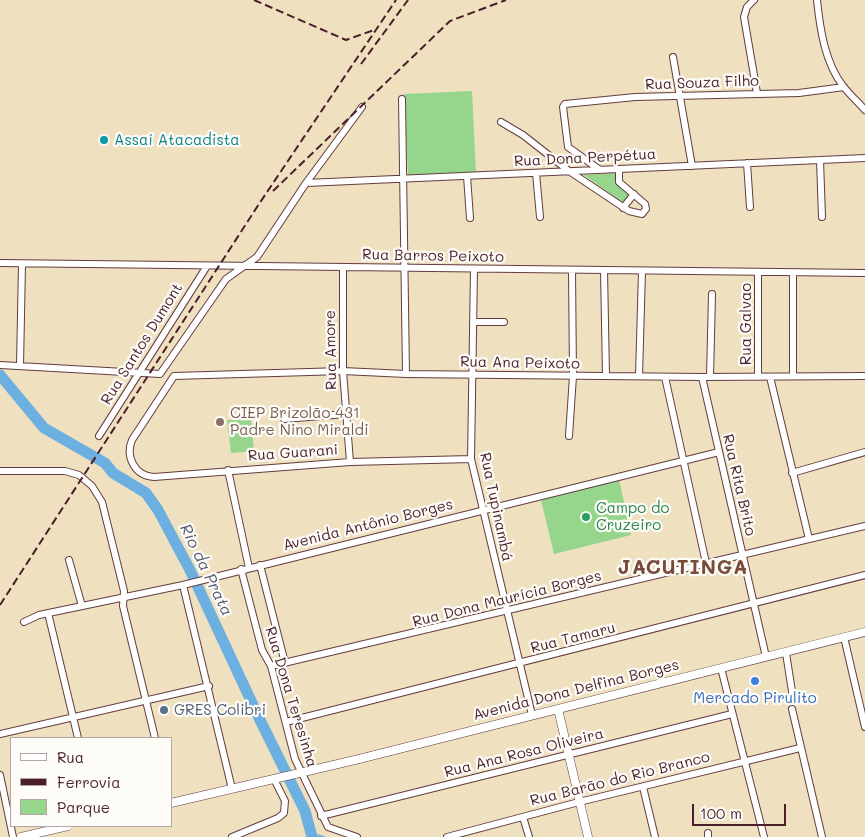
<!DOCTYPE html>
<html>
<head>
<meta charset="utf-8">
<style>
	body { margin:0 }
	#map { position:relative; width:865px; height:837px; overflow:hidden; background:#efe0c0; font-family:Mali,sans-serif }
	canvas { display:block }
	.legend { position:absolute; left:10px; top:737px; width:162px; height:90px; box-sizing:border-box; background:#fdfcf7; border:1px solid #b5a4a5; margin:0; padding:6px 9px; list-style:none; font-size:15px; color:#4a1f2b }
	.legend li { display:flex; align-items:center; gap:10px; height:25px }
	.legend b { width:25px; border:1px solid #b5a4a5 }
	.scale { position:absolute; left:692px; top:804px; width:94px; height:22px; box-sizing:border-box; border:2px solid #4a1f2b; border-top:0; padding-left:6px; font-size:15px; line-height:18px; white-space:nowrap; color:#4a1f2b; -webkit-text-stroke:4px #fdfcf7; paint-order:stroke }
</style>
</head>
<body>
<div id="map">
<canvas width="865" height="837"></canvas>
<ul class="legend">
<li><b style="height:6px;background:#fff"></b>Rua</li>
<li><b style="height:6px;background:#4a1f2b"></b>Ferrovia</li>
<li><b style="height:14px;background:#96d68c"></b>Parque</li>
</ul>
<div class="scale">100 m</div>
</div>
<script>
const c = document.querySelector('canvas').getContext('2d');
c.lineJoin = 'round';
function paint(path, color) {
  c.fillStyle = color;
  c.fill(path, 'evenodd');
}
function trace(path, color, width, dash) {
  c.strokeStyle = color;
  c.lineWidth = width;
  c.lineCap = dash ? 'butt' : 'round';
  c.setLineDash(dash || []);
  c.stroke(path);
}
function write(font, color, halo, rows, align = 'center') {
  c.font = font + ' Mali,sans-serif';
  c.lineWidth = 4.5;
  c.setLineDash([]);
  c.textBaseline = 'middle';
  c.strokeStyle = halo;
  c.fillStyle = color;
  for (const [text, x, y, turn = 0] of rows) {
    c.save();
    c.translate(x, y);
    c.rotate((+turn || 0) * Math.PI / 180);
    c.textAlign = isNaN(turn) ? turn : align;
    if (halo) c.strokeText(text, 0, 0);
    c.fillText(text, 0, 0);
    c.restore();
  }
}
const green = new Path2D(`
	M472,91l4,81 -68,3 -4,-81z
	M617,173l13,21 -7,9 -39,-28z
	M251,418l3,33 -23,2 -4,-33z
	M619,479l12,56 -77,19 -13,-54z`);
const stream = new Path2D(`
	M312,834l12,3`);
const river = new Path2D(`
	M0,375l44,53 61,35 8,10 33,20 12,17 32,60 70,150 45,91 7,26`);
const minor = new Path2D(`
	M754,0l-7,7 -3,10 13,76
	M817,0c3,29 8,63 26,86 7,9 15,16 22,24
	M673,57l19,109
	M402,99l4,275
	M501,122l22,13 46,36 60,40 13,3 4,-5 -1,-5 -26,-22v-13
	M820,160l2,57
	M747,163l3,44
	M600,170l-32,-23 -5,-40 2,-3 70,-7 164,-4 45,-6
	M536,173l4,44
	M467,176l3,42
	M306,183l559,-25
	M623,208l11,-14
	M0,263l865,10
	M343,267v104l7,91
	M474,269l-3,190 61,256
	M604,270l2,106
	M793,273v103
	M473,322h31
	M0,365l160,9 66,-95 31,-22 49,-74 56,-76
	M20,366l2,-102
	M639,376l3,-105
	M665,377l41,186
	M702,377l64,280
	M710,377l2,-83
	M758,377v-105
	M770,377l39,162
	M284,419l62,-5
	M99,436l108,-170
	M569,436l4,-60 -1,-106
	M471,459l-121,3 -196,15c-19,-1 -29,-20 -22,-37l42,-64 169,-5 63,3 296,3 163,-1
	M228,470l21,98
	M0,471h65l14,4 13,11 10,16 22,89 -1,15 32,132
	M792,473l73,-21
	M69,560l13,46
	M260,565l25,98
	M241,569l21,81 9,16 24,93 33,68 29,10
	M183,585l49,204
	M48,613l30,125
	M24,622l15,-7 144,-30 536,-133
	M844,637l21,90
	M786,653l7,45
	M271,666l594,-140
	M721,668l43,169
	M792,709l30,128
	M286,722l579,-147
	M0,734l209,-48
	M0,775l13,62
	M643,787l12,50
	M321,816l411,-102
	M523,817l6,20
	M708,833v4
	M232,837l46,-19 6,-5 1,-12 -11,-22
	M447,837l132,-35 221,-54`);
const tertiary = new Path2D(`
	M558,709l30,128
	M171,803l184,-43 510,-128
	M21,837l47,-11`);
const rail = new Path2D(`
	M254,0l92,40 31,-11
	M361,64l47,-64
	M273,191l177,-170 56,-21
	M0,605l257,-398 139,-207`);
const markers = [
	[104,140,5,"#0f9aa8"],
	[220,422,5,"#8d6e63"],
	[586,517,5,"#2e9e5b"],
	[755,681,5,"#3f7fe0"],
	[164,710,5,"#5c6f8a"]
];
const streetNames = [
	["Rua Souza Filho",702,83,-2],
	["Rua Dona Perpétua",585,158,-3],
	["Rua Barros Peixoto",433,256,1],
	["Rua Galvao",746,324,-90],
	["Rua Santos Dumont",142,344,-58],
	["Rua Amore",331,350,-91],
	["Rua Ana Peixoto",520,363,1],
	["Rua Guarani",293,453,-4],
	["Rua Rita Brito",739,485,77],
	["Rua Tupinambá",496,507,78],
	["Avenida Antônio Borges",368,525,-14],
	["Rua Dona Maurícia Borges",507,599,-14],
	["Rua Tamaru",573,638,-14],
	["Avenida Dona Delfina Borges",576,690,-14],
	["Rua Dona Teresinha",291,697,73],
	["Rua Ana Rosa Oliveira",524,753,-14],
	["Rua Barão do Rio Branco",620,779,-14]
];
const cultureNames = [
	["Assaí Atacadista",114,140]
];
const educationNames = [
	["CIEP Brizolão 431",230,413],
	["Padre Nino Miraldi",230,430]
];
const leisureNames = [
	["Campo do",596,508],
	["Cruzeiro",596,525]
];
const shopNames = [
	["Mercado Pirulito",755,698]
];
const serviceNames = [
	["GRES Colibri",174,710]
];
const waterNames = [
	["Rio da Prata",206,570,64]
];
const districtNames = [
	["JACUTINGA",683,568]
];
paint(green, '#96d68c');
trace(stream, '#6bb0e1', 2);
trace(river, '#6bb0e1', 11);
trace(minor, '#633c41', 8);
trace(tertiary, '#633c41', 9);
trace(minor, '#fff', 6);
trace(tertiary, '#fff', 8);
trace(rail, '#4a1f2b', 2, [8, 4]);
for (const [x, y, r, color] of markers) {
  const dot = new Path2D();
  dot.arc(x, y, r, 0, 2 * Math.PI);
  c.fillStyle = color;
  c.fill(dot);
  trace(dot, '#fdfcf7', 2);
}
write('15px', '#4a1f2b', '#fdfcf7', streetNames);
write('15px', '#0d838f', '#fdfcf7', cultureNames, 'left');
write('15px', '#785e54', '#fdfcf7', educationNames, 'left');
write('15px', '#27864d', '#fdfcf7', leisureNames, 'left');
write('15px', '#366cbe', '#fdfcf7', shopNames);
write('15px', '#4e5e75', '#fdfcf7', serviceNames, 'left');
write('italic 16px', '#575974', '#fdfcf7', waterNames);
c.letterSpacing = '1px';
write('bold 20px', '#794b3d', '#fdfcf7', districtNames);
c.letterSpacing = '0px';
</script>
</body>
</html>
